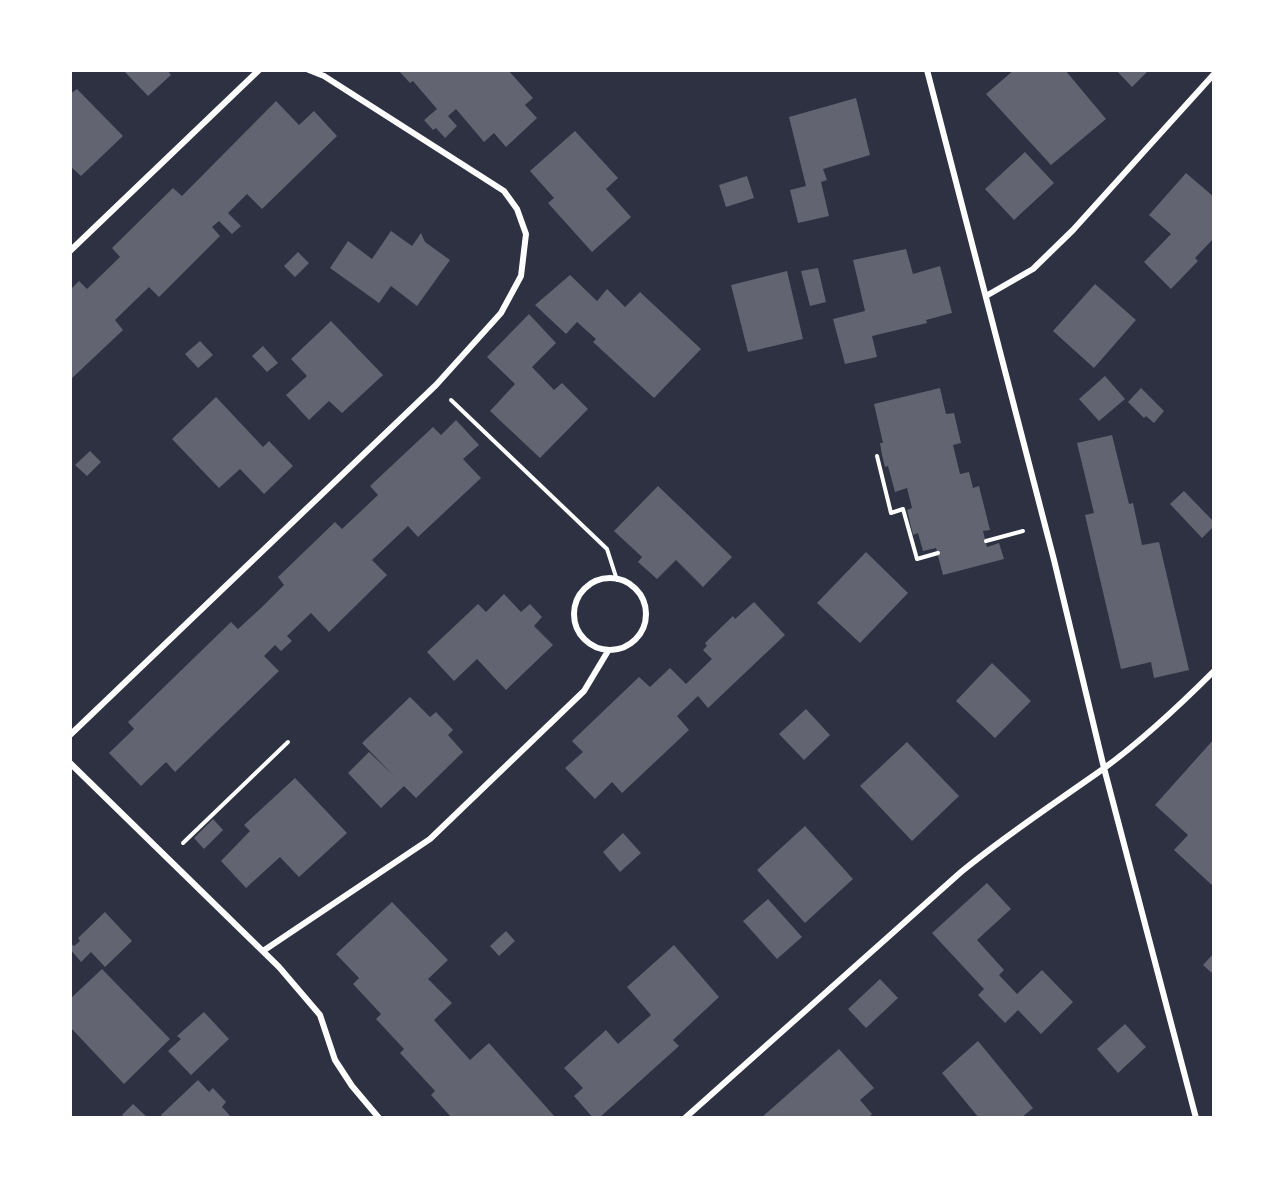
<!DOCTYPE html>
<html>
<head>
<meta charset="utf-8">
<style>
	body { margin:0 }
	#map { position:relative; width:1284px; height:1188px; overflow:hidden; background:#2d3142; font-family:"Varela Round",sans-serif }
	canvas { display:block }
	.frame { position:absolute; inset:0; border:72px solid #fff; pointer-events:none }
</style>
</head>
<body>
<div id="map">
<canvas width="1284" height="1188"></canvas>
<div class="frame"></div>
</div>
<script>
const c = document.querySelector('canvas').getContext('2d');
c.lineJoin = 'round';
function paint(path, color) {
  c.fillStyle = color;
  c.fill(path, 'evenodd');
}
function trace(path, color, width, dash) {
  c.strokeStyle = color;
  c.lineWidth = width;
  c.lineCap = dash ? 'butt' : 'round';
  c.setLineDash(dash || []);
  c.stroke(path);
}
const building = new Path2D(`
	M123,70h44l4,5 -23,21z
	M398,70h110l25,28 -8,7 12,13 -31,29 -12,-14 -10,9 -28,-33 -8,7 9,10 -12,12 -9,-10 -3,2 -9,-10 13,-11 -24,-28 -3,2z
	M1014,70h51l41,49 -55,46 -65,-71z
	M1116,70h33l-17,17z
	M77,89l46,47 -42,40 -11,-10v-72z
	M856,98l14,57 -47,14 4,11 -6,2 8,34 -31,7 -8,-33 16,-4 -17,-69z
	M276,101l23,24 15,-14 23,25 -75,73 -15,-15 -19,19 13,13 -9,8 -13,-13 -7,6 8,9 -61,61 -10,-10 -34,33 8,10 -53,50v-90l9,-9 8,8 33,-32 -8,-9 61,-60 9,8z
	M575,131l43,47 -12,11 25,28 -39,35 -44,-49 6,-5 -24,-27z
	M1025,152l29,31 -40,37 -29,-31z
	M1186,173l28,24v41l-19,20 3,3 -27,28 -27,-27 27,-28 -22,-19z
	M747,176l7,22 -28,9 -7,-22z
	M391,231l21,15 9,-13 4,9 25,18 -33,46 -26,-20 -12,17 -49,-35 18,-27 24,18z
	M906,249l7,25 27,-8 12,47 -26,7 1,3 -55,13 5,21 -32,7 -12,-45 32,-8 -12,-51z
	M298,252l11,11 -14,14 -11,-11z
	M818,268l8,34 -16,4 -9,-35z
	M787,271l16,68 -55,13 -17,-67z
	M570,275l27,26 10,-12 18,18 15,-15 61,57 -47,49 -61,-56 3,-3 -19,-17 -11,12 -31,-29z
	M1095,284l41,36 -42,48 -41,-37z
	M529,314l27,29 -24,24 22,23 8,-7 26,26 -48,49 -50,-47 25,-27 -28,-27z
	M331,321l52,54 -41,38 -13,-12 -20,19 -23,-25 21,-19 -16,-17z
	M200,341l13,14 -15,13 -13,-14z
	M263,346l15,17 -11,9 -15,-16z
	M1105,376l20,23 -26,22 -20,-22z
	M940,388l6,26 8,-1 7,30 -8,2 7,29 9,-2 4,16 6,-2 11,44 -7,1 4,16 12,-4 5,16 -61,16 -7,-27 -13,3 -5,-18 -5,2 -6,-25 5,-2 -5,-20 -12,4 -7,-26 -3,1 -3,-12 -2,-12h3l-9,-39z
	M1141,388l23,23 -10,12 -8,-7 -2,2 -16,-16z
	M216,397l47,50 6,-6 24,25 -29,28 -24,-25 -21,19 -47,-49z
	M456,420l23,25 -16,14 18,19 -63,59 -10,-11 -36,34 15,15 -58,57 -18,-19 -24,23 5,5 -11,10 -6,-6 -11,11 15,15 -104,101 -9,-10 -25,24 -32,-33 25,-24 -6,-7 103,-100 7,7 23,-21 23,-23 -6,-8 57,-55 7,7 36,-34 -8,-9 63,-59 8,8z
	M1112,435l17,69 4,-1 9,42 17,-3 30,128 -35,8 -3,-16 -30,7 -36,-154 9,-2 -17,-70z
	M90,451l11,11 -14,14 -12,-11z
	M658,486l74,71 -29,30 -27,-27 -19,19 -19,-17 4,-5 -28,-26z
	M1184,491l30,31v4l-12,12 -32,-34z
	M866,552l42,41 -48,50 -43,-40z
	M504,594l17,18 9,-8 12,13 -8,9 19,19 -47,45 -29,-31 -23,22 -27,-29 51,-48 8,8z
	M754,602l31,33 -77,73 -10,-12 -21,20 12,14 -67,63 -10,-11 -17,17 -30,-31 18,-16 -11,-11 67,-64 11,10 20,-19 16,16 26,-25 -9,-9 4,-4 -2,-3 28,-27 2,3z
	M992,663l39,38 -36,37 -39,-37z
	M410,697l20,20 6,-5 17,18 -5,5 15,17 -47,46 -12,-12 -23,22 -33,-35 21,-21 25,24 -32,-33z
	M806,709l24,26 -26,25 -25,-26z
	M1214,739v148l-40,-37 14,-15 -33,-30z
	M907,742l52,54 -47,45 -52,-55z
	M295,778l52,55 -48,44 -19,-20 -34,31 -25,-27 29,-30 -6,-6z
	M213,819l10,11 -19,19 -10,-11z
	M805,826l48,53 -48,44 -48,-53z
	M623,833l18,20 -21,19 -17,-20z
	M987,883l24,26 -34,31 27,30 -5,5 18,19 25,-24 31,32 -32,32 -23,-24 -13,13 -27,-28 6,-6 -52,-56z
	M768,899l34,38 -25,22 -34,-38z
	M392,902l56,58 -20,19 24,24 -18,17 36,40 19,-17 67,75h-104l-21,-23 4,-4 -35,-38 4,-4 -28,-30 5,-5 -28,-30 6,-6 -23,-24z
	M105,912l27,29 -27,26 -14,-15 -10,10 -11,-13v-6l4,3 6,-5 -2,-3z
	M506,931l9,10 -16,15 -9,-10z
	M674,945l45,52 -46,43 6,6 -80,72h-6l-19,-22 9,-8 -19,-20 42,-38 12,14 33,-29 -24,-28z
	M1214,953v22l-11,-10z
	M102,969l68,70 -46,45 -54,-57v-28z
	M880,979l18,19 -32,30 -18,-19z
	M204,1012l25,27 -38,36 -23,-24 13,-12 -4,-3z
	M1125,1024l21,23 -28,26 -21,-24z
	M978,1041l55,67 -12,10h-42l-37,-45z
	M839,1049l35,39 -14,12 12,14 -4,4h-107z
	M198,1080l11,12 4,-4 13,14 -4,5 10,11h-69l-2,-3z
	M133,1104l15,14h-23l-3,-3z`);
const path = new Path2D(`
	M451,400l156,149 10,31
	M877,456l14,57 12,-4 14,50 21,-6
	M986,541l37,-10
	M183,843l105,-101`);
const minor = new Path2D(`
	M927,70l127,490 50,208 92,350
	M70,251l189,-181
	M986,296l47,-27 40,-39 141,-156
	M574 614a36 36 0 1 1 72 0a36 36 0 1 1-72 0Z
	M70,735l366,-350 65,-72 20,-37 5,-42 -9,-25 -13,-18 -180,-115 -15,-6
	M70,763l209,204 41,48 15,45 17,26 27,32
	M263,951l167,-112 154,-148 24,-40
	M685,1118l276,-246c45,-37 94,-69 142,-103 40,-29 76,-63 111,-98`);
paint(building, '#626471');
trace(path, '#fff', 4);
trace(minor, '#fff', 6);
</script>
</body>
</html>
